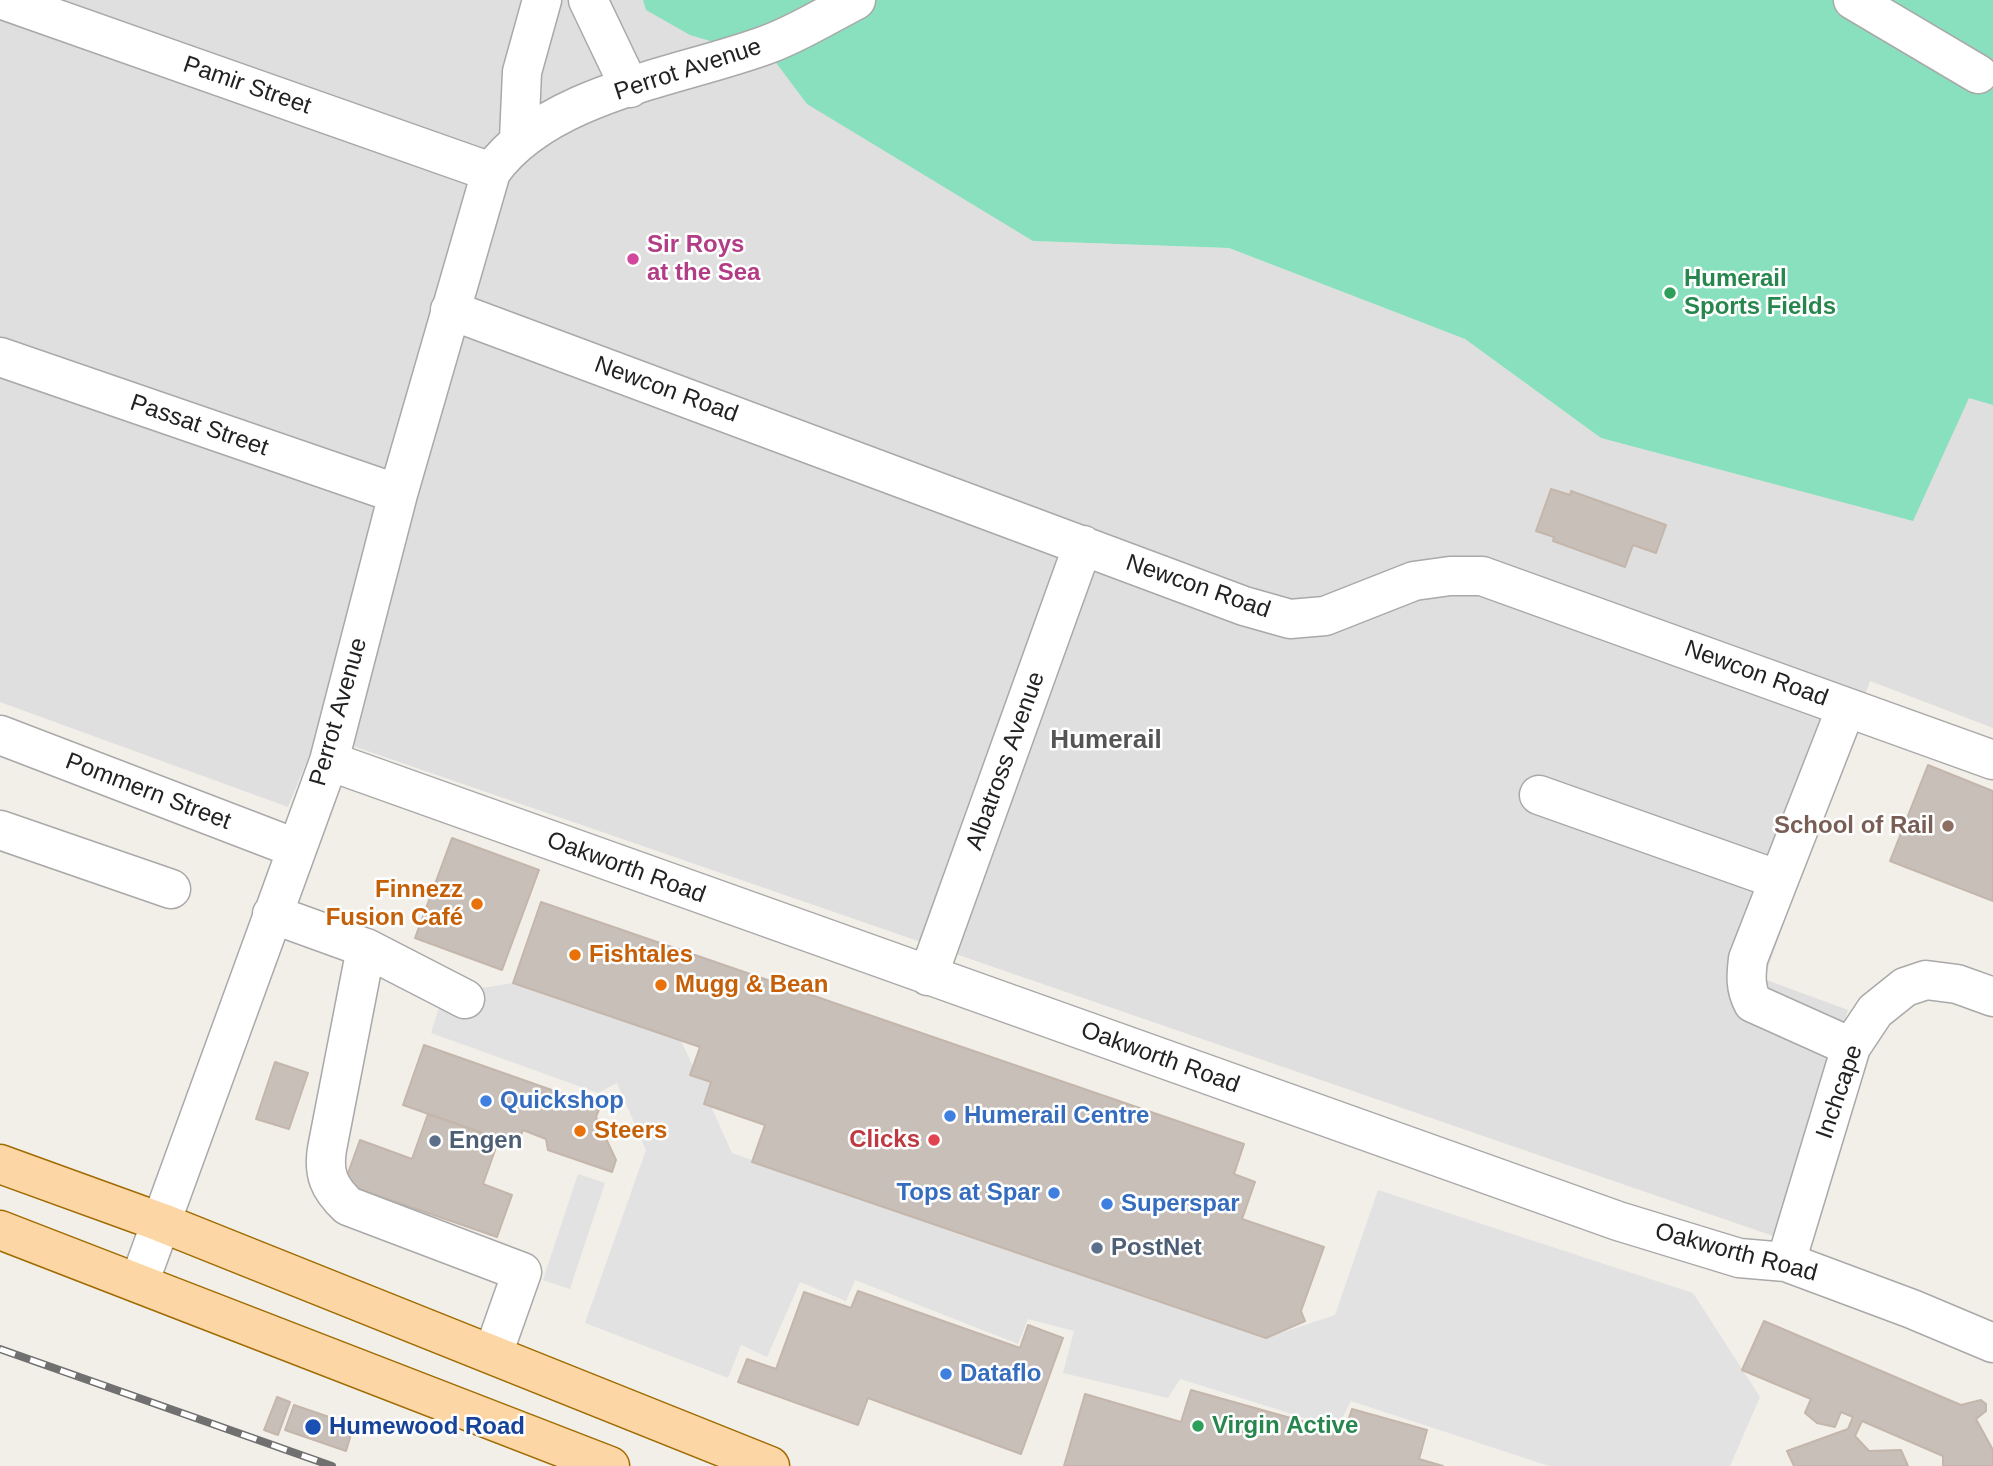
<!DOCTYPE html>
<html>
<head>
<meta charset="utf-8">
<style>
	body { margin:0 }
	canvas { display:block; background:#f2efe9 }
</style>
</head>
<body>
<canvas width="1993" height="1466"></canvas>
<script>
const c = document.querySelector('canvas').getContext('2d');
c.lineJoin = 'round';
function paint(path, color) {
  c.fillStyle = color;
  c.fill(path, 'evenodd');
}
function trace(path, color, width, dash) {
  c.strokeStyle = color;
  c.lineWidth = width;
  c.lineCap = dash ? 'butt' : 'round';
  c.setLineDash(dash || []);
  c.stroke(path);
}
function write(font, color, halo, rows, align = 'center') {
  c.font = font + ' Arial,sans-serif';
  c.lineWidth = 5;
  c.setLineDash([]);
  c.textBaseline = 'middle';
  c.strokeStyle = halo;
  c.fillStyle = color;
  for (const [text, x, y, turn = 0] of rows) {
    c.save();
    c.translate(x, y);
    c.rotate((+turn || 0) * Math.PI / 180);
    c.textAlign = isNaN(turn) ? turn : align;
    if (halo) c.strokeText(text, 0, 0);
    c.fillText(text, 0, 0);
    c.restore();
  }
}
const residential = new Path2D(`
	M0,0h643l4,10 127,50 259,181 196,7 236,91 136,99 311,82 57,-123 24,8v323l-123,-47 -106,298 84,31 -72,227 -1458,-503 -30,73 -288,-105z`);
const pitch = new Path2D(`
	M643,0h1350v405l-24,-7 -56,123 -312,-83 -136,-99 -236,-91 -196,-7 -226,-137 -33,-44 -84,-25 -44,-25z`);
const parking = new Path2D(`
	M513,983l168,58 12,25 -3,9 21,7 -7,22 7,2 21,47 534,185 69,-23 43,-125 315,103 67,104 -30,69h-181l-198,-65 -14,27 -157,-49 -12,19 -105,-25 11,-42 -46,-12 -10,25 -163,-64 -9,21 -46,-19 -33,75 -26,-12 -13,33 -143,-55 61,-173 -29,-67 -19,10 -167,-60 9,-29 24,-13z
	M578,1174l27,9 -35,106 -27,-9z`);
const building = new Path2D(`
	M1551,489l19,6 1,-4 95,34 -10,28 -23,-8 -8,22 -72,-26 1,-4 -18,-6z
	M1928,765l65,26v110l-103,-40z
	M452,838l87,32 -37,100 -87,-32z
	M541,902l703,242 -10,30 21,8 -13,37 82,28 -23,64 4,10 -39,17 -514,-176 13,-37 -61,-21 7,-22 -21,-7 10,-28 -187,-64z
	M424,1045l176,62 -4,10 20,43 -4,12 -64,-22 -2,-11 -23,-9 -6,15 -114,-40z
	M275,1062l33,11 -19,56 -33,-10z
	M428,1114l71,25 -16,45 29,11 -15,42 -153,-53 16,-44 52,19z
	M858,1291l162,57 8,-23 35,13 -42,116 -153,-56 -10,27 -120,-43 9,-23 29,10 28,-77 47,16z
	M1764,1321l197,84 20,-5 5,4v7l-10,8 17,31v16h-50v-10l-81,-35 -7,15 14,15 32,-1 7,16h-114l-7,-15 61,-22 5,-12 -12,-5 -6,15 -18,-4 -12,-10 6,-14 -69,-29z
	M1191,1390l153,43 8,-24 75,21 -8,29 24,7h-379l21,-72 96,28z
	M277,1397l13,5 -12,33 -14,-5z
	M294,1405l38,13 -2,5 22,8 -6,20 -61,-21z`);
const minor = new Path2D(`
	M3,0l488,172
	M588,0l42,88
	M1853,0l125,74
	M519,139l3,-67 20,-72
	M450,310l794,296 46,13 35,-3 89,-35 36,-5h32l511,184
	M0,357l398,137
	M1846,708l-98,251c-2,17 -3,29 5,44l98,44
	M0,735l295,113
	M329,761l1289,460 121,37 47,4 126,47 81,34
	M1539,795l240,85
	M0,830l171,59
	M272,914l94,34 99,51
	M366,948l-39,201c-4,25 2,39 21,57l174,66 -29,82
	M928,976l155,-431
	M1786,1262l65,-215 24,-36 30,-24 21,-7 31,4 36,13
	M139,1283l190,-522 69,-267 93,-322c56,-79 188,-95 275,-127 31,-11 61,-30 90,-45`);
const major = new Path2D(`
	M0,1164l160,58 610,244
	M0,1230l610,236`);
const rail = new Path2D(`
	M0,1349l332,117`);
const markers = [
	[633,259,7,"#d1479c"],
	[1670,293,7,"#2e9e5b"],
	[1948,826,7,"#8d6e63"],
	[477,904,7,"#e8710a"],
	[575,955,7,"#e8710a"],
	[661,985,7,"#e8710a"],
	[486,1101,7,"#3f7fe0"],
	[950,1116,7,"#3f7fe0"],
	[580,1131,7,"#e8710a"],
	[934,1140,7,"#e0444e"],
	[435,1141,7,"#5c6f8a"],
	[1054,1193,7,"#3f7fe0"],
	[1107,1204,7,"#3f7fe0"],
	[1097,1248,7,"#5c6f8a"],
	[946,1374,7,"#3f7fe0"],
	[1198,1426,7,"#2e9e5b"],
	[313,1427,9,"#1a4fb4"]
];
const streetNames = [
	["Perrot Avenue",688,70,-18],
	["Pamir Street",247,86,19],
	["Newcon Road",666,390,20],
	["Passat Street",199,426,19],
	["Newcon Road",1198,587,19],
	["Newcon Road",1756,674,20],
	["Perrot Avenue",339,712,-74],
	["Albatross Avenue",1006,761,-70],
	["Pommern Street",148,792,21],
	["Oakworth Road",626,868,20],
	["Oakworth Road",1160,1058,20],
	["Inchcape",1840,1092,-71],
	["Oakworth Road",1736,1253,15]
];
const hotelNames = [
	["Sir Roys",647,245],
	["at the Sea",647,273]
];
const leisureNames = [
	["Humerail",1684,279],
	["Sports Fields",1684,307],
	["Virgin Active",1212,1426]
];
const educationNames = [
	["School of Rail",1934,826]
];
const foodNames = [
	["Finnezz",463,890,"right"],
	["Fusion Café",463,918,"right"],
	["Fishtales",589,955],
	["Mugg & Bean",675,985],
	["Steers",594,1131]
];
const shopNames = [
	["Quickshop",500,1101],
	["Humerail Centre",964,1116],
	["Tops at Spar",1040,1193,"right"],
	["Superspar",1121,1204],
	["Dataflo",960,1374]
];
const healthNames = [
	["Clicks",920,1140]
];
const serviceNames = [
	["Engen",449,1141],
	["PostNet",1111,1248]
];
const transitNames = [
	["Humewood Road",329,1427]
];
const neighbourhoodNames = [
	["Humerail",1106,741]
];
paint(residential, '#e0dfdf');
paint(pitch, '#88e0be');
paint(parking, '#e2e2e2');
paint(building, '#c7bfb8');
trace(building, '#c4b6ab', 2);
trace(minor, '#a9a9a9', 41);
trace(major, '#a06b00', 41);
trace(minor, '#fff', 38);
trace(major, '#fcd6a4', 38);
trace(rail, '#707070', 8);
trace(rail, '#fff', 5, [16]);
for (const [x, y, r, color] of markers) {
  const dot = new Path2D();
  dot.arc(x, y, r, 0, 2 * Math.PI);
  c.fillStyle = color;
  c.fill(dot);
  trace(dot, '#fff', 2.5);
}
write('24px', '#222', '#fff', streetNames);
write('bold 24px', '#b23c85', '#fff', hotelNames, 'left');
write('bold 24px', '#27864d', '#fff', leisureNames, 'left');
write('bold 24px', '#785e54', '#fff', educationNames, 'right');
write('bold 24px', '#c56008', '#fff', foodNames, 'left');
write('bold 24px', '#366cbe', '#fff', shopNames, 'left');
write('bold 24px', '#be3a42', '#fff', healthNames, 'right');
write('bold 24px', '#4e5e75', '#fff', serviceNames, 'left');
write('bold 24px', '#164399', '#fff', transitNames, 'left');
write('bold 26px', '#555', '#fff', neighbourhoodNames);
</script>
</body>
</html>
